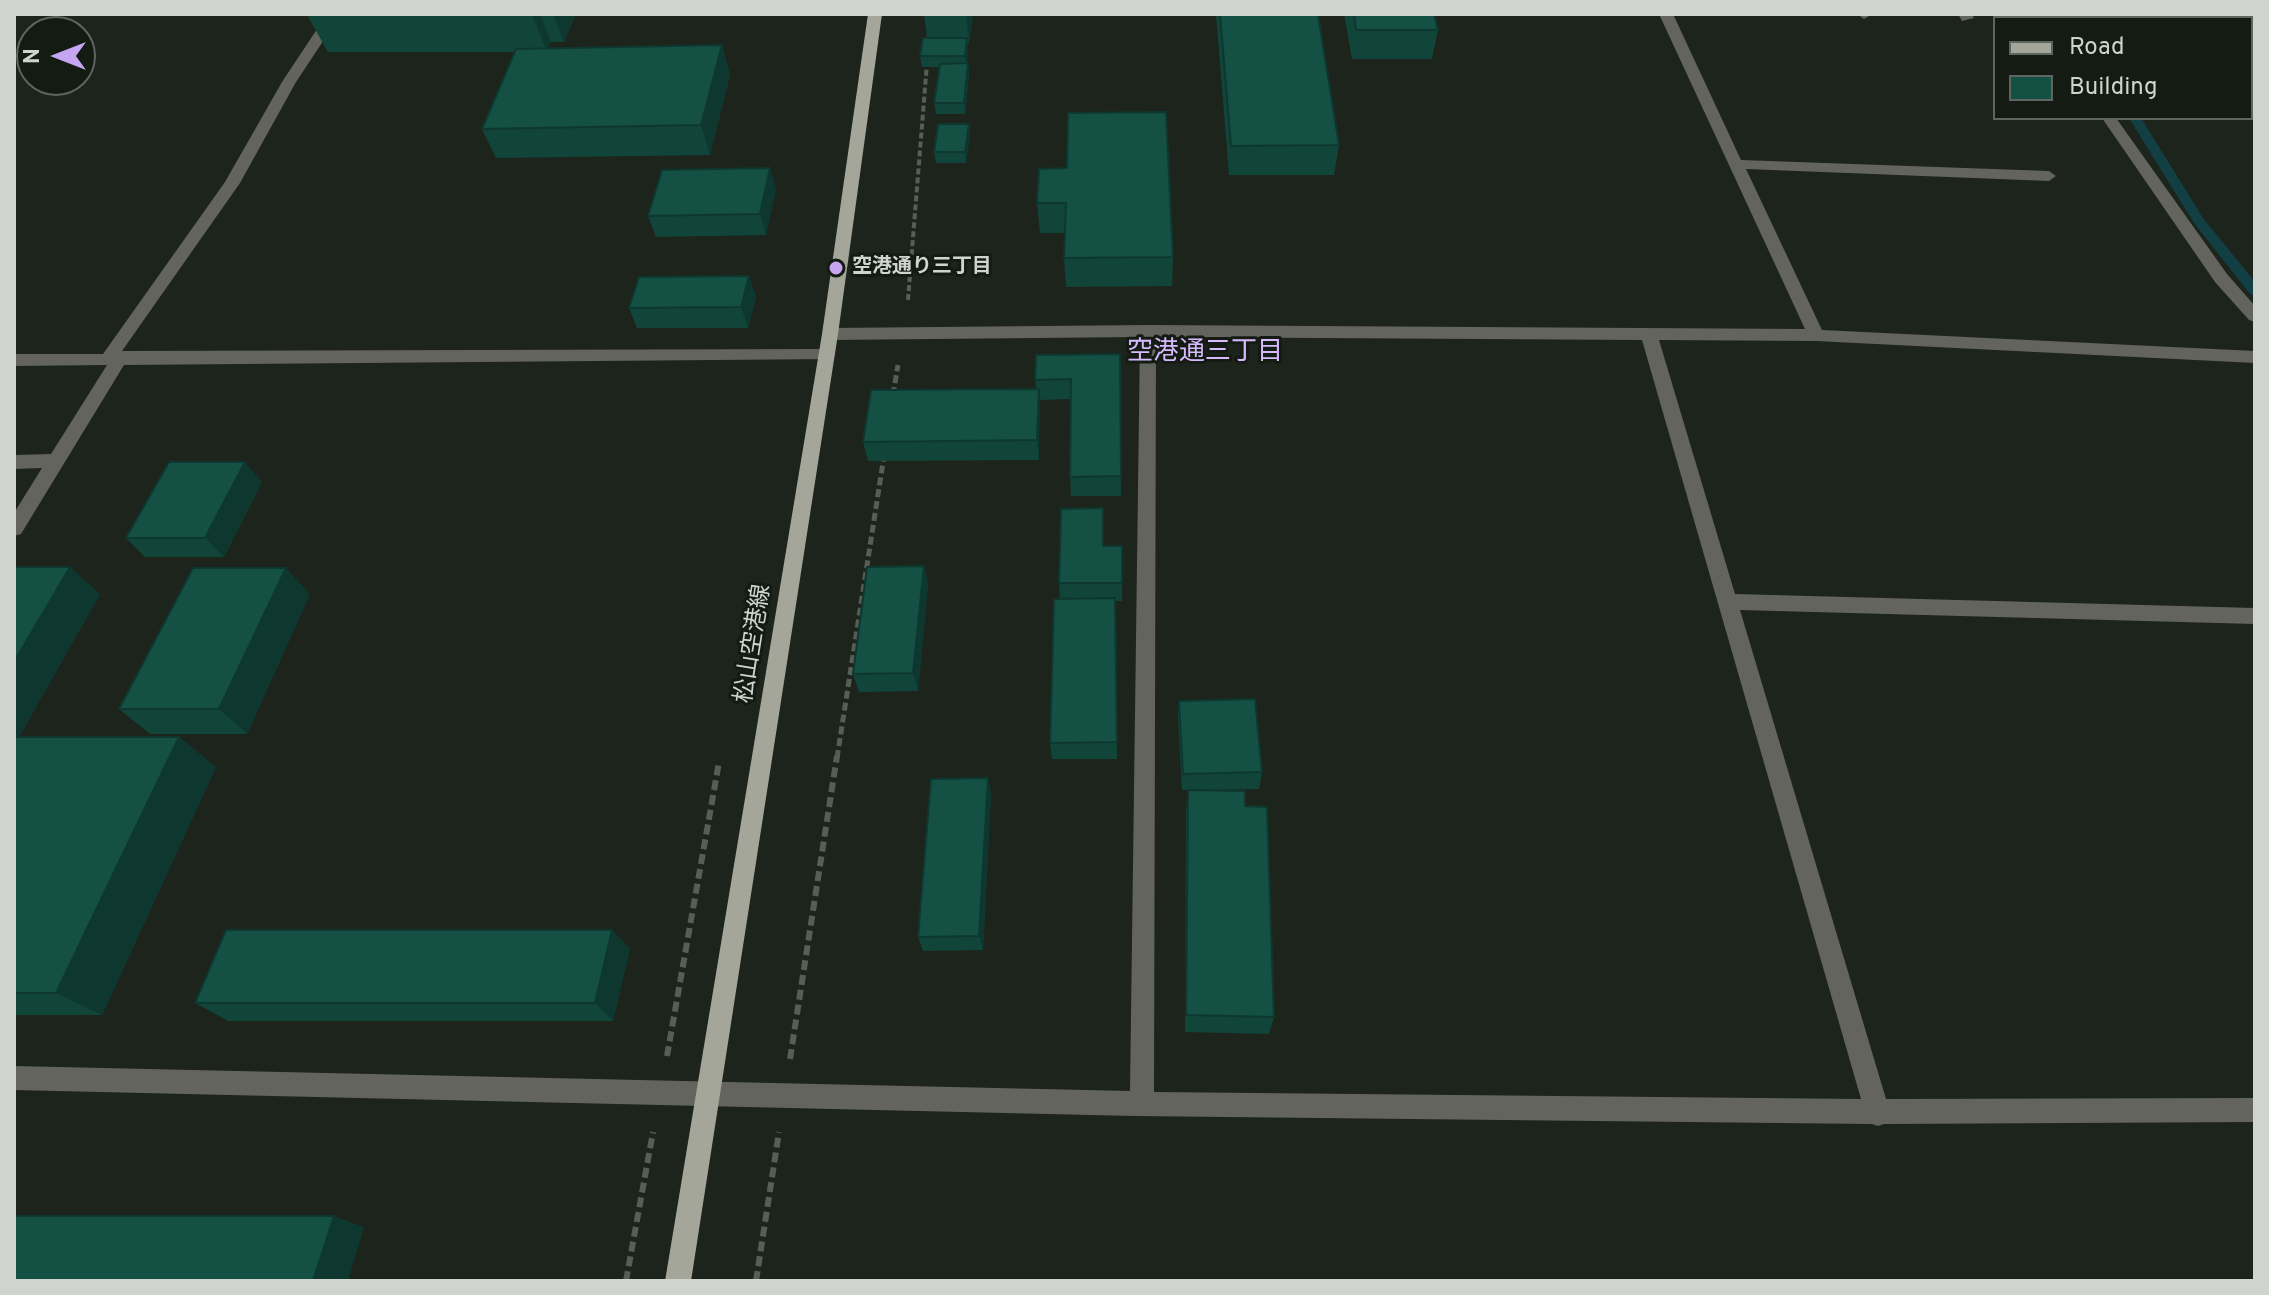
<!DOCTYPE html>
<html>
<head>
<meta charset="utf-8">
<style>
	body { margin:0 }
	#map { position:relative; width:2269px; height:1295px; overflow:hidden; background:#1d241c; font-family:Overpass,sans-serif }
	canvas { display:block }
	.frame { position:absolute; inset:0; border:16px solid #cfd4ce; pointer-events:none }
	.legend { position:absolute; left:1993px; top:16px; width:260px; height:104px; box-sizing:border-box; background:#131b13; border:2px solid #5e655e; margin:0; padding:10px 14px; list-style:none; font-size:24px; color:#cfd4ce }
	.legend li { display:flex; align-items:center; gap:16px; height:40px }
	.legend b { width:40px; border:2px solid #5e655e }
	.north { position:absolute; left:16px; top:16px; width:80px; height:80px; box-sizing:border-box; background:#131b13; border:2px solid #5e655e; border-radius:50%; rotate:270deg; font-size:22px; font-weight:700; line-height:32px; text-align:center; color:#cfd4ce }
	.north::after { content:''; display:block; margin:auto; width:28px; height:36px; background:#c6a6f0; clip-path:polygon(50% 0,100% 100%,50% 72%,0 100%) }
</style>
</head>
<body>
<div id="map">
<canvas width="2269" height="1295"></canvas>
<div class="frame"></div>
<ul class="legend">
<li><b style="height:10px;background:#a5a69a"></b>Road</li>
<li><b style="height:22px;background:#145043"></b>Building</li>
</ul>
<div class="north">N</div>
</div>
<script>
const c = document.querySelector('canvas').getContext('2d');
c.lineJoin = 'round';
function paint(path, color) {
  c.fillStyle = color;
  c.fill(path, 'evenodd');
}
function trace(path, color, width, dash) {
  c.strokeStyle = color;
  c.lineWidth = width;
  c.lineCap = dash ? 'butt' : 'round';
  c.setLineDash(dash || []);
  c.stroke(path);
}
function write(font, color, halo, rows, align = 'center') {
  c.font = font + ' Overpass,"Noto Sans JP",sans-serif';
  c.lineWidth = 6;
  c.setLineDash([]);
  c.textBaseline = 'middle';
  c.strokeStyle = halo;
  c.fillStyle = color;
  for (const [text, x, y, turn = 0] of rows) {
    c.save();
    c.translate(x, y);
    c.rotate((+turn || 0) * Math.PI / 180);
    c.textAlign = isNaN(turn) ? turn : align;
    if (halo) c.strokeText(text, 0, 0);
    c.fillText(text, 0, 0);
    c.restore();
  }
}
const stream = new Path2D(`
	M2059,14h10l3,4h-10z
	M2129,118h12l62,100 52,64v13l-5,-1 -56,-71z`);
const pathFar2 = new Path2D(`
	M908,300l19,-237`);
const pathFar1 = new Path2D(`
	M893,395l5,-30
	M837,758l47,-302`);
const path = new Path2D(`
	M667,1056l52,-294
	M790,1059l47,-303
	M626,1281l27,-149
	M756,1281l23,-149`);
const minor = new Path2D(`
	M327,14h14l-45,68 -56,101 -118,168 705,-2 8,6 -2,4 -709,6 -103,169 -7,2v-23l28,-45 -28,1v-14l37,-1 56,-89 -93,1v-12h89l122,-172 57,-100z
	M1659,14h14l68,146 308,11 7,5 -7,5 -303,-12 76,161 433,21v12l-439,-22 -157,-1 76,254 520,14v16l-515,-14 146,489 369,-1v24l-371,2 -6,2 -6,-2 -738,-8 -1120,-26v-24l1116,25 10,-754 -310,3 -8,-6 8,-6 318,-3 657,4zM1156,337l486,3 219,759 -707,-7z
	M1857,14h14v1l-7,4z
	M1958,14h14l2,4 -12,3z
	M2031,14h14l3,4h-14z
	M2251,26h4v8h-4z
	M2102,118h14l111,156 28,32v16l-6,-2 -34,-38z`);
const major = new Path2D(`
	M868,14h14l-44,320 -147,947h-26l157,-947z`);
const wall = new Path2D(`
	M308,14h268l-12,28h-13l-3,6 174,-3 8,30 -20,80 -214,3 -14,-29 33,-77h-187l-21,-37z
	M924,14h49l-4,29h-1l-1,20h1l1,11 -4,40h-29l-2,-11 5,-36h-17l-2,-11 7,-18z
	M1216,14h102l21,131 -5,30h-105z
	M1344,14h90l4,16 -6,29h-80z
	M969,124l1,10 -4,29h-30l-2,-11z
	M1039,169l134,88 -1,29 -106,1 -2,-29 1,-25h-25l-3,-30z
	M776,189l-10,46 -110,2 -8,-21z
	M749,276l7,21 -8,31h-111l-8,-20z
	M1120,354l1,142h-50l-1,-19 1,-78 -32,1v60l-171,1 -5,-19 173,-53 -1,-9z
	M262,482l-38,75h-79l-19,-19z
	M1104,546h18v55h-6l1,158h-65l-2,-16 10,-144 -1,-16z
	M924,566l4,18 -10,107 -59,1 -6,-18z
	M14,567l86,27 -81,143 197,30 -114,248h-88z
	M310,594l-63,140h-97l-31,-25z
	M1179,701l83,71 -3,17 -68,1 54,16 29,211 -5,17 -84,-2 1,-220 2,-22h-6l-4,-72z
	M988,778l3,16 -8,156 -60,1 -5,-14z
	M612,930l18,19 -17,72h-385l-33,-18z`);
const shadedWall = new Path2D(`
	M532,14h8l11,28 -4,10z
	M553,14h23l-12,28z
	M966,14h7l-4,29z
	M967,38l1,10 -2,19 -1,-11z
	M722,45l8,30 -20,80 -9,-30z
	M968,63l1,11 -4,40 -1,-11z
	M969,124l1,10 -4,29 -1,-11z
	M770,168l6,21 -10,46 -6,-21z
	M749,276l7,21 -8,31 -7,-21z
	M1039,389l1,20 -1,51 -2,-20z
	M245,462l17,20 -38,75 -19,-19z
	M924,566l4,18 -10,107 -5,-18z
	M70,567l30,27 -83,146 -3,-2v-76z
	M286,568l24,26 -63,140 -28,-25z
	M179,737l37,30 -114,248 -46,-22z
	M988,778l3,16 -8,156 -4,-14z
	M612,930l18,19 -17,72 -18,-18z
	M334,1216l30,11 -16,54h-35z`);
const building = new Path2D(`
	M308,14h224l-225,1z
	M1220,14h98l21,131 -108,1z
	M1354,14h80l4,16h-82z
	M923,38h44l-2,18h-45z
	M722,45l-21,80 -219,4 34,-80z
	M968,63l-4,40h-30l6,-39z
	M1166,112l7,145 -109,1 2,-55h-29l2,-34 28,-1 1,-55z
	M938,124h31l-4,28h-31z
	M770,168l-10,46 -112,2 14,-46z
	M749,276l-8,31 -112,1 10,-31z
	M1120,354l1,122 -51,1 1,-98 -36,1 1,-25z
	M1039,389l-2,51 -174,2 8,-52z
	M169,462h76l-40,76h-79z
	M1103,508v38h19v37h-63l2,-74z
	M924,566l-11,107 -60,1 14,-107z
	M14,567h56l-56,95z
	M193,568h93l-67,141h-100z
	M1115,598l2,144 -67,1 4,-144z
	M1255,699l7,73 -79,2 -4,-73z
	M14,737h165l-123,256h-42z
	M988,778l-9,158 -61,1 13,-158z
	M1188,790l57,1v15l22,1 7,210 -88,-2z
	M226,930h386l-17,73h-400z
	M14,1216h320l-21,65h-299z`);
const markers = [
	[836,268,8,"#c6a6f0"]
];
const farPoinames = [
	["空港通り三丁目",852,268]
];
const streetNames = [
	["松山空港線",755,644,-81]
];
const neighbourhoodNames = [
	["空港通三丁目",1205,354]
];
paint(stream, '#123f44');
trace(pathFar2, '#575e56', 4, [6, 3]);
trace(pathFar1, '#575e56', 5, [8, 4]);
trace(path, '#575e56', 6, [10, 5]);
paint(minor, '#63645e');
paint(major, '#a5a69a');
paint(wall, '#11453a');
paint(shadedWall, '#0e382f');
paint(building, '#145043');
trace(building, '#0e382f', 2);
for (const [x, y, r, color] of markers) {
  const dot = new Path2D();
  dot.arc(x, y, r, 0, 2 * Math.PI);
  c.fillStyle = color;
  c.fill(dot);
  trace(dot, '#131b13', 3);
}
write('bold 20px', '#cfd4ce', '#131b13', farPoinames, 'left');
write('24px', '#cfd4ce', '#131b13', streetNames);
write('26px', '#d7b9fe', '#131b13', neighbourhoodNames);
</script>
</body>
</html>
